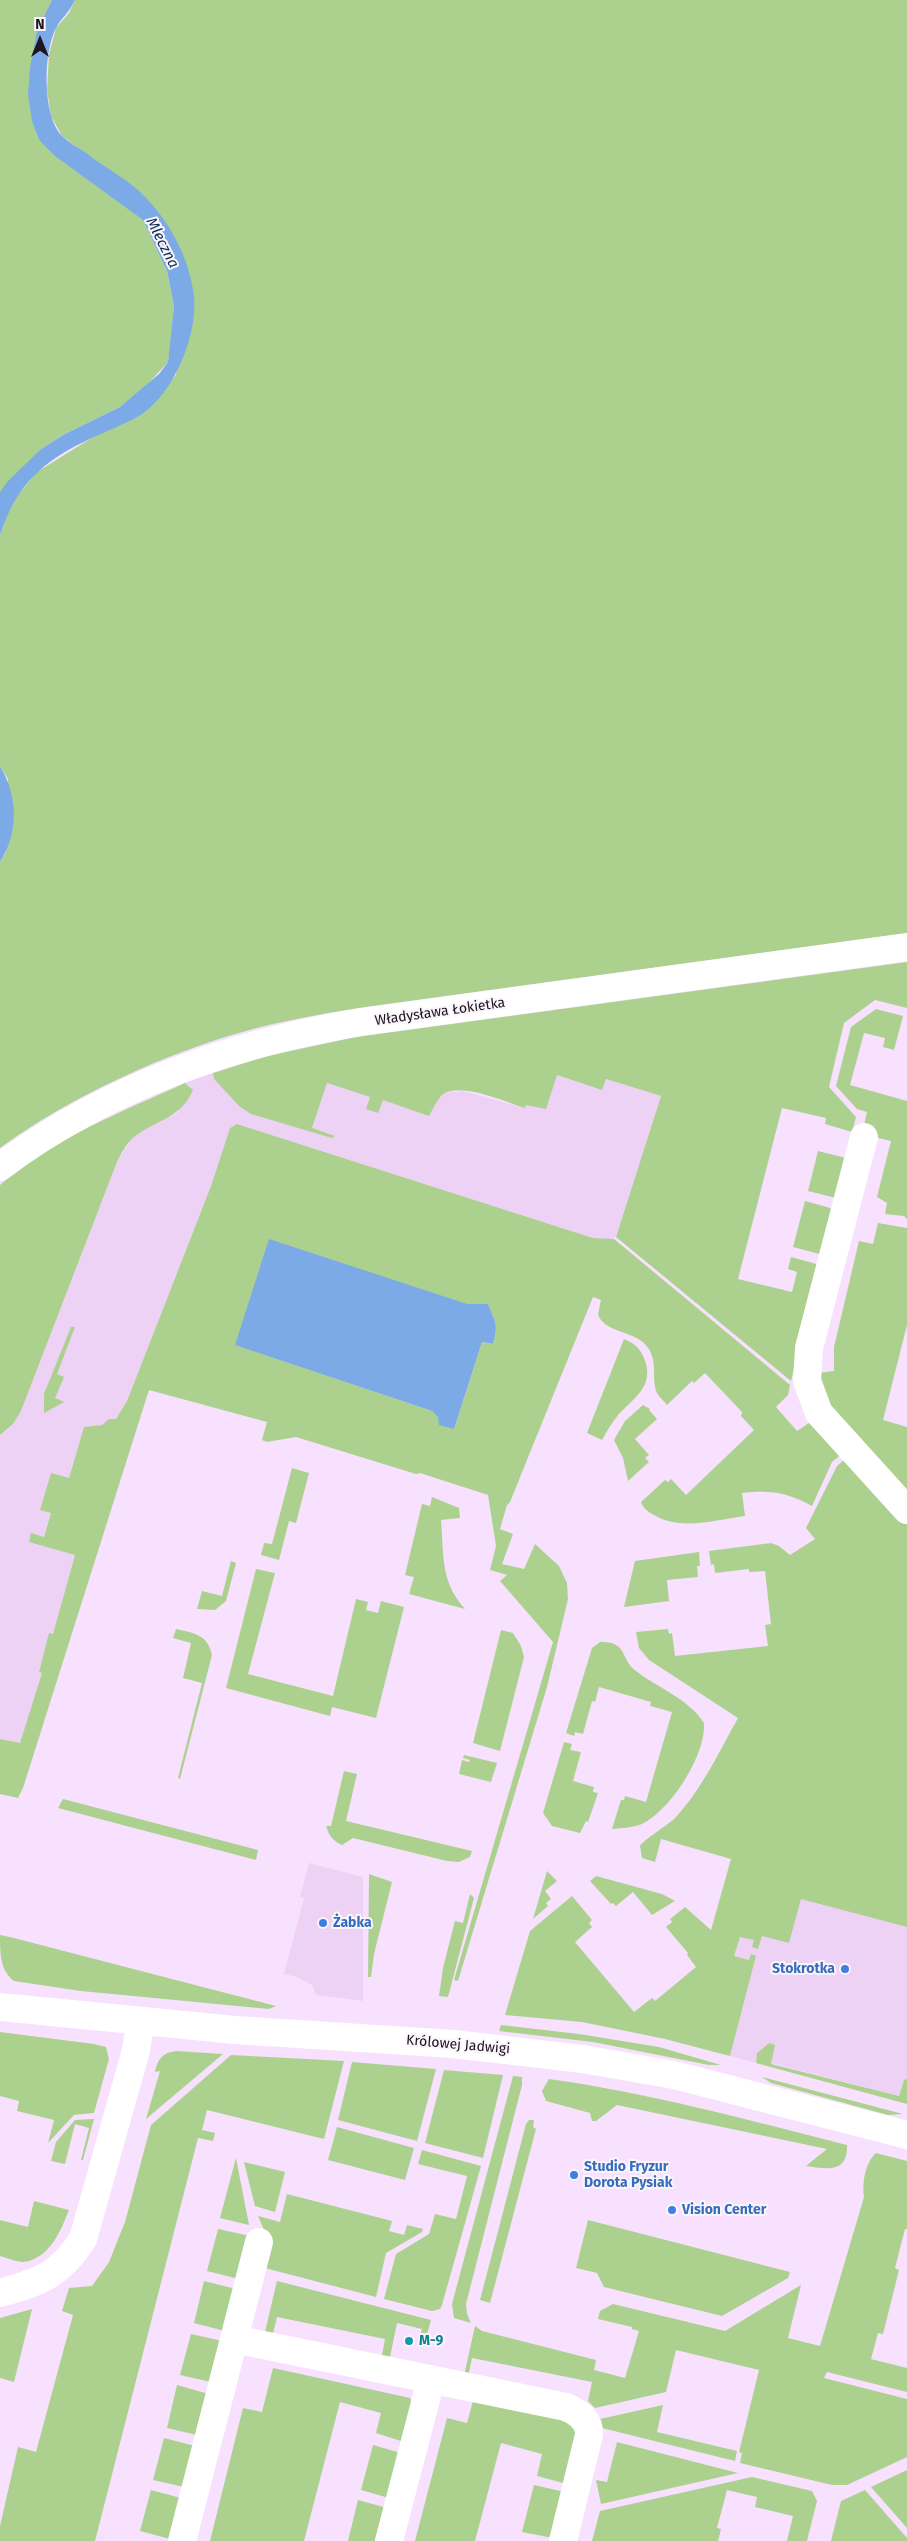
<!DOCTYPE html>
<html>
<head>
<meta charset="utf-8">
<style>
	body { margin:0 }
	#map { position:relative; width:907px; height:2541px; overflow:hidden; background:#f8e1fe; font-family:"Fira Sans",sans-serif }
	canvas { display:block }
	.north { position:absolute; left:15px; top:15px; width:50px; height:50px; -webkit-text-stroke:4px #faf5fb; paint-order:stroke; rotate:0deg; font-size:14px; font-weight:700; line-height:20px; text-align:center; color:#1d151f }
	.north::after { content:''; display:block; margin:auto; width:18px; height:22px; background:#1d151f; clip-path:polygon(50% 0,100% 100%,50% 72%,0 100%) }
</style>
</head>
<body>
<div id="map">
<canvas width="907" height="2541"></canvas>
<div class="north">N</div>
</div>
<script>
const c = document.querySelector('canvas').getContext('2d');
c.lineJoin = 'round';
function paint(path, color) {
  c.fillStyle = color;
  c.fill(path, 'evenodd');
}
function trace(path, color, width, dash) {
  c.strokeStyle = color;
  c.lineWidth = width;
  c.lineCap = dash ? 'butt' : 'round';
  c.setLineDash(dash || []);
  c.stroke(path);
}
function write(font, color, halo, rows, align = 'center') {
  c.font = font + ' "Fira Sans",sans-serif';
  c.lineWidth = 4;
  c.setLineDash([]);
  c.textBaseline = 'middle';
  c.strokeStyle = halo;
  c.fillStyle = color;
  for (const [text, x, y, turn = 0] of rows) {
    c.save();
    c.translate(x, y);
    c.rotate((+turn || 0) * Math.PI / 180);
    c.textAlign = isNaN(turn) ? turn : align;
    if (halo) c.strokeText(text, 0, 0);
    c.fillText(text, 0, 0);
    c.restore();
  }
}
const built = new Path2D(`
	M213,1073l1,6 25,27 73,22 15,-45 24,8 90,6 4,-4 18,-2 62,17 1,-3 31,-30 45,14 4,-10 55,17 -45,141 -7,2 -16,-1 -356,-114 -7,4 -19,58 -84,215 -11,18 -13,6 -19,2 -15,51 -18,-4 -10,36 10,3 -7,24 -13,-3 44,21 -22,80 -3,-2 -11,39 4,1 -23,71 -20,-5v-304l13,-11 8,-13 96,-249 14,-22 15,-12 31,-15 14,-26 -6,-4z
	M309,1863l54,14v124l-47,-6 -4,-10 -15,-8 -13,-3 20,-76 -4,-1z
	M741,1870l166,40v169l-4,3 -4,14 -128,-33 3,-16 -5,-4 -12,10 -1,10 -26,-7 26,-100 -6,4 -16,-4z`);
const green = new Path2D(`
	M0,0h52c-21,45 -31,92 -13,140l104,80 24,51 7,35 -3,32 -3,24 -24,26 -24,19 -55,27 -24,15 -41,43z
	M75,0h832v933l-527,72c-42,6 -85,13 -127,24 -83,22 -184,68 -253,119v-286l6,-10 2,-73 -8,-13v-231l6,-18 12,-22 19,-23 61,-38 38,-16 40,-43 11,-109 -82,-98 -43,-32 -11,-20 -4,-26 2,-36 7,-26 13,-15z
	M907,962v46l-32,-8 -31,23 -15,64 27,30 -4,15 -27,-8 1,-6 -44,-10 -44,171 54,13 5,-20 -9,-3 3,-12 29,8 -29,116 -175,-144 45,-141 -55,-17 -4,11 -45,-15 -11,34 -20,-4 -1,3c-19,-6 -61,-25 -80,-15 -7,4 -12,16 -16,23l-46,-16 -5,13 -12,-4 4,-12 -43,-14 -15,45 23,8 -3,2 -81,-24 -12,-8 -25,-27 -1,-6 54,-17 89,-19z
	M876,1009l27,7 -9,34 -11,-3 2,-9 -21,-5 -14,52 57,16v118l-3,-3 -19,-2 2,-11 -10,-6 14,-56 -29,-7 5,-22 -10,-3 -21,-23 15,-59z
	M185,1083l8,7c-13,30 -37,29 -60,48 -7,6 -12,16 -16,24l-96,249 -8,13 -13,11v-250c54,-47 121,-73 185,-102z
	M237,1124l356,114 21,1 176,146 -2,10 -12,12 21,24 15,-10 30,33 -10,8 -20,44c-26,-14 -41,-16 -70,-13l3,23c-30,4 -64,15 -91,-1 -6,-3 -11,-7 -13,-13l24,-22 3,2 3,-3 15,16 68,-65 -13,-14 1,-4 -37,-39 -11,10 -2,-2 -25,24c-3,-4 -8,-8 -10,-12 -7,-17 3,-32 -12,-49 -12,-13 -42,-12 -47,-30l3,-14 -8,-3 -83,205 -3,3 -7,24 13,5 -11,30 22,5 11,-25 24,22 8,17 1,16 -21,88 -89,294 -4,-1 99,-338 -53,-61 7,-6 -17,-5 6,-24 -8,-51 -68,-22 -4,1 -120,-37 -29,5 -5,-2 5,-18 -118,-32 -126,398 -5,10 -18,-4v-55l20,4 22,-70 -3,-1 10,-39 4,1 22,-79 -46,-13 2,-9 13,4 7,-24 -11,-3 11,-37 18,5 15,-51 18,-2 7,-6h7l11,-18 84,-215 19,-58zM467,1304h21c7,18 11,20 5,40l-11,-2 -28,87 -22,-18 -196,-66z
	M818,1151l28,7 -10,40 -28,-7z
	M805,1201l29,8 -11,46 -30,-8z
	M878,1223l29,5v97l-24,95 24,7v64l-76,-81 -13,-37 16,-2v-24l25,-106 14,3z
	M71,1327h4l-18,47 7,3 -9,21 9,4 -20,11v-19z
	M624,1339c10,4 16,9 20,19 11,27 -8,38 -25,56 -7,8 -12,17 -17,26l-15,-7z
	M643,1405l7,4 -1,1 8,9 -22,20 14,16 -4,3 4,4 -21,19 -5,-23 -9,-18 11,-19z
	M846,1458l61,66v403l-106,-28 -12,44 -27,-7 -4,13 -6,-2 2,-7 -14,-3 -6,19 15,4 2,-6 5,2 -26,100 -65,-17 -83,-17 -77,-7 25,-84 42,-35 20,24 -3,3 3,4 -17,15 59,70 18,-14 3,3 41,-34 -9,-12 1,-2 -22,-26 6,-5 -2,-3 15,-12 26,23 20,-71 -70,-20 -6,23 -13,-4 -2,-12c2,-5 28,-21 35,-28 27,-29 44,-66 63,-100l-89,-58 -10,-12 -3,-16 32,-3 1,5 3,-1 3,23 93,-10 -3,-21 6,-1 -6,-53 -16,1v-3l-34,4 -1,-9 -3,1 -2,-14 62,-8 8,3 11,9 25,-16 -9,-11 31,-62z
	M292,1468l17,5 -13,50 -7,-2 -10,39 -18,-5 3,-12 8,1z
	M432,1497l27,11 1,10 -19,2c3,35 -1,61 24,89l-56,-15 5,-17 -9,-2 17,-71 8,2z
	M699,1552l1,14h-3l1,11 -31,3 2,21 -45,6 11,-46z
	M231,1561l5,2 -10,38 -11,9 -18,-1 5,-18 20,5z
	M256,1569l19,4 -27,101 85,22 23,-97 12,3 -2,8 12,3 3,-12 23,6 -28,111 -44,-11 -2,9 -104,-28z
	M176,1629c17,4 32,5 36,26l-32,124 -2,-1 24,-95 -19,-5 8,-35 -18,-5z
	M501,1630l12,3 8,13 3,11 -24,94 -27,-8z
	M600,1642c28,-1 20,17 36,29 22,17 53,28 68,52 2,32 -33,87 -62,101 -10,4 -20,4 -30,5l9,-29h3l1,-4 21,6 26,-90 -22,-6 1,-4 -52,-15 -4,15 -3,-1 -9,33 -8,-2 -1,4 -8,-3 26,-85z
	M564,1742l8,2 -2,6 11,2 -8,29 21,6 -1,5 5,1 -10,29 -2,-1 -6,12 -28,-7 -9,-13z
	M464,1755l33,8 -6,19 -32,-8 3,-14 7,2 1,-2 -7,-2z
	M344,1771l13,3 -11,47 126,30 -2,6 -11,5 -12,-1 -94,-23 -11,7c-9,-4 -13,-9 -16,-19h5z
	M63,1799l195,51 -2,10 -198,-52z
	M547,1871l10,10 -12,10 6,8 -5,4 2,3 -15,13z
	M369,1874l23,8 -18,72 -3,23h-3z
	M596,1876l66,18 13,7 -23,14 -19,-23 -17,14 -3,-3 -2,1 -21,-23z
	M470,1894l4,4 -26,99 -9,-1 4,-28 12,-47 8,2z
	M0,1935l10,2 266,69 -7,3 -188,-18 -67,-10c-14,-11 -14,-27 -14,-46z
	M501,2025l78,9 80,13 62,18h-12l-116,-23 -94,-11z
	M0,2032l94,12 12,3 3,12 -15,54 -20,2 -26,28 6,-23 -37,-9 2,-10 -19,-5z
	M769,2043l6,2 -4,19 128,32 5,-16 3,-1v25l-151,-41 1,-10z
	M176,2051l47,3 -77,65 14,-48 -5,1c3,-13 7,-19 21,-21z
	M231,2055l113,6 -20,78 -117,-29 -5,20 13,3 -2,8 -15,-3 -103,403h-95v-15l18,-79 18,5 37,-137 -11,-4 7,-23 23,-2 17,-24 16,-40 26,-97z
	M352,2062l84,7 -19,72 -79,-21z
	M444,2070l59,5 -20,83 -58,-15z
	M513,2076l9,1v8l-56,219 1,10 4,9 -17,-5 -2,-14z
	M762,2077l141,37 -15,1 -117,-32z
	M549,2079c101,14 199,41 298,66 1,29 -21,24 -41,21l21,-17 -210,-44 -21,16h-4l-2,-8 -44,-12 -4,-10z
	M94,2119l-11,41h-2l8,-32 -14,-4 -10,40 -14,-3 5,-19 19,-22z
	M529,2120h5l-1,7 3,2 -46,174 -10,-3 46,-176z
	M337,2127l77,21 -9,32 -77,-20z
	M422,2150l59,16 -39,139 -2,4 -8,2 -48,-12 12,-45 33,-20 6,-20 21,5 11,-43 -49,-12z
	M876,2153l31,8v68h-2l-10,39 4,2 -16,64 -5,-1 -7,26 36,9v24l-80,-20 -3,6 83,21v58l-60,28h-15l-92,-22 2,-10 -3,-1 20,-82 -83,-20 -10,42 -71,16 -7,-7 4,-19 -120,-24 -4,19 -4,-1 11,-50 7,5 114,29 -2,10 31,8 14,-47 -7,-2v-2l-34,-8 2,-8 13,-7 112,27 76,-46 -13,53 32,8 44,-149c-2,-14 1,-34 12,-44z
	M236,2158l13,67 -29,-7z
	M244,2162l41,10 -10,40 -20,-6z
	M287,2194l105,27 -3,10 15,4 3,-10 16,4 -1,3 -36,21 -10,44 -115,-30 7,-28 -10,-23 22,6z
	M34,2201l35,9c-8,20 -19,49 -46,52 -6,0 -16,-4 -23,-6v-36l28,7z
	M588,2220l202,52 -2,6 -66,38 -118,-29 -7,-14 -21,-5z
	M218,2229l32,7 -11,43 -32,-8z
	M204,2281l32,8 -11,42 -31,-8z
	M277,2281l154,39 -4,14 -6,-1 1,-4 -25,-6 -8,39 -8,-2 4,-21 -108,-22 -5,21 -8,-2z
	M32,2309l-18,73 -14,-4v-60z
	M191,2334l31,7 -11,41 -31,-7z
	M273,2368l137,30 2,8 -8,36 -28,-9 5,-20 -41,-11 -36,139h-94l33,-133 19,4z
	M177,2385l32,9 -12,41 -30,-7z
	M474,2397l91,20 14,9 -12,58 -30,-8 5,-22 -41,-11 -26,98h-60l32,-123 20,5z
	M663,2405l-6,27 80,19 -2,10 -133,-33 -2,-9z
	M164,2438l31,8 -11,41 -31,-7z
	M617,2442l121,31 -137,31 -5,-24 11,2z
	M373,2445l28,8 -12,45 -28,-8z
	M907,2470v58l-36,-41z
	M752,2477l60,14 5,10 -10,40h-20l6,-25 -38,-9 2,-10 -30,-7 -10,38 4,1 -3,12h-126l8,-30z
	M534,2485l31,7 -12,46 -31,-6z
	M151,2490l30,8 -11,41 -30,-8z
	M865,2490l42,48v3h-76l10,-40z
	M358,2500l29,8 -9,33h-30z`);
const water = new Path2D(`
	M52,0h23c-6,13 -14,18 -19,28 -13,24 -14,88 6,108 8,8 20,13 28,20 16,12 35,22 49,35 29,27 50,65 55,105 4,40 -22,104 -60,123 -33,16 -71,28 -98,55 -18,17 -28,37 -36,61v-43l8,-11 33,-32 24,-15 55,-27 39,-33 9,-12 6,-56 -7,-35 -24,-51 -88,-64 -16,-16 -7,-19 -4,-26 2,-27 7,-37z
	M0,766c18,30 19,66 0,96z
	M269,1239l198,65h21c7,18 11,20 5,40l-11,-2 -28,87 -15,-4 -1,-8 -6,-6 -197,-66z`);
const minor = new Path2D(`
	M864,1137l-55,211 -2,33 12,32 88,97
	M0,1167c105,-79 233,-124 361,-145l546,-75
	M0,2007l235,23 219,14 129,15 91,16 233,60
	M0,2293c40,-11 60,-18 83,-54l52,-185 6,-32
	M234,2339l332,68c12,5 24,13 23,28l-26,106
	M182,2541l77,-299
	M389,2541l42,-161`);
const markers = [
	[323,1923,5,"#3f7fe0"],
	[845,1969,5,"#3f7fe0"],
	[574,2175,5,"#3f7fe0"],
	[672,2210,5,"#3f7fe0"],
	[409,2341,5,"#0f9aa8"]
];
const streetNames = [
	["Władysława Łokietka",440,1012,-8],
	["Królowej Jadwigi",458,2045,5]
];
const shopNames = [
	["Żabka",333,1923],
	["Stokrotka",835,1969,"right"],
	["Studio Fryzur",584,2167],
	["Dorota Pysiak",584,2183],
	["Vision Center",682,2210]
];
const cultureNames = [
	["M-9",419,2341]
];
const waterNames = [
	["Mleczna",162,243,63]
];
paint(built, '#eed2f5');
paint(green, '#acd18e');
paint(water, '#7baae7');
trace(minor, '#fff', 28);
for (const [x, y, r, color] of markers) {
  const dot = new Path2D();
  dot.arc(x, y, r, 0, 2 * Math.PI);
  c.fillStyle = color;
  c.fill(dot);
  trace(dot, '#faf5fb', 2);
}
write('14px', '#1d151f', '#faf5fb', streetNames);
write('bold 14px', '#366cbe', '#faf5fb', shopNames, 'left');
write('bold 14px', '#0d838f', '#faf5fb', cultureNames, 'left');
write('italic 15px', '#0c2d53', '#faf5fb', waterNames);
</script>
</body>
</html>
